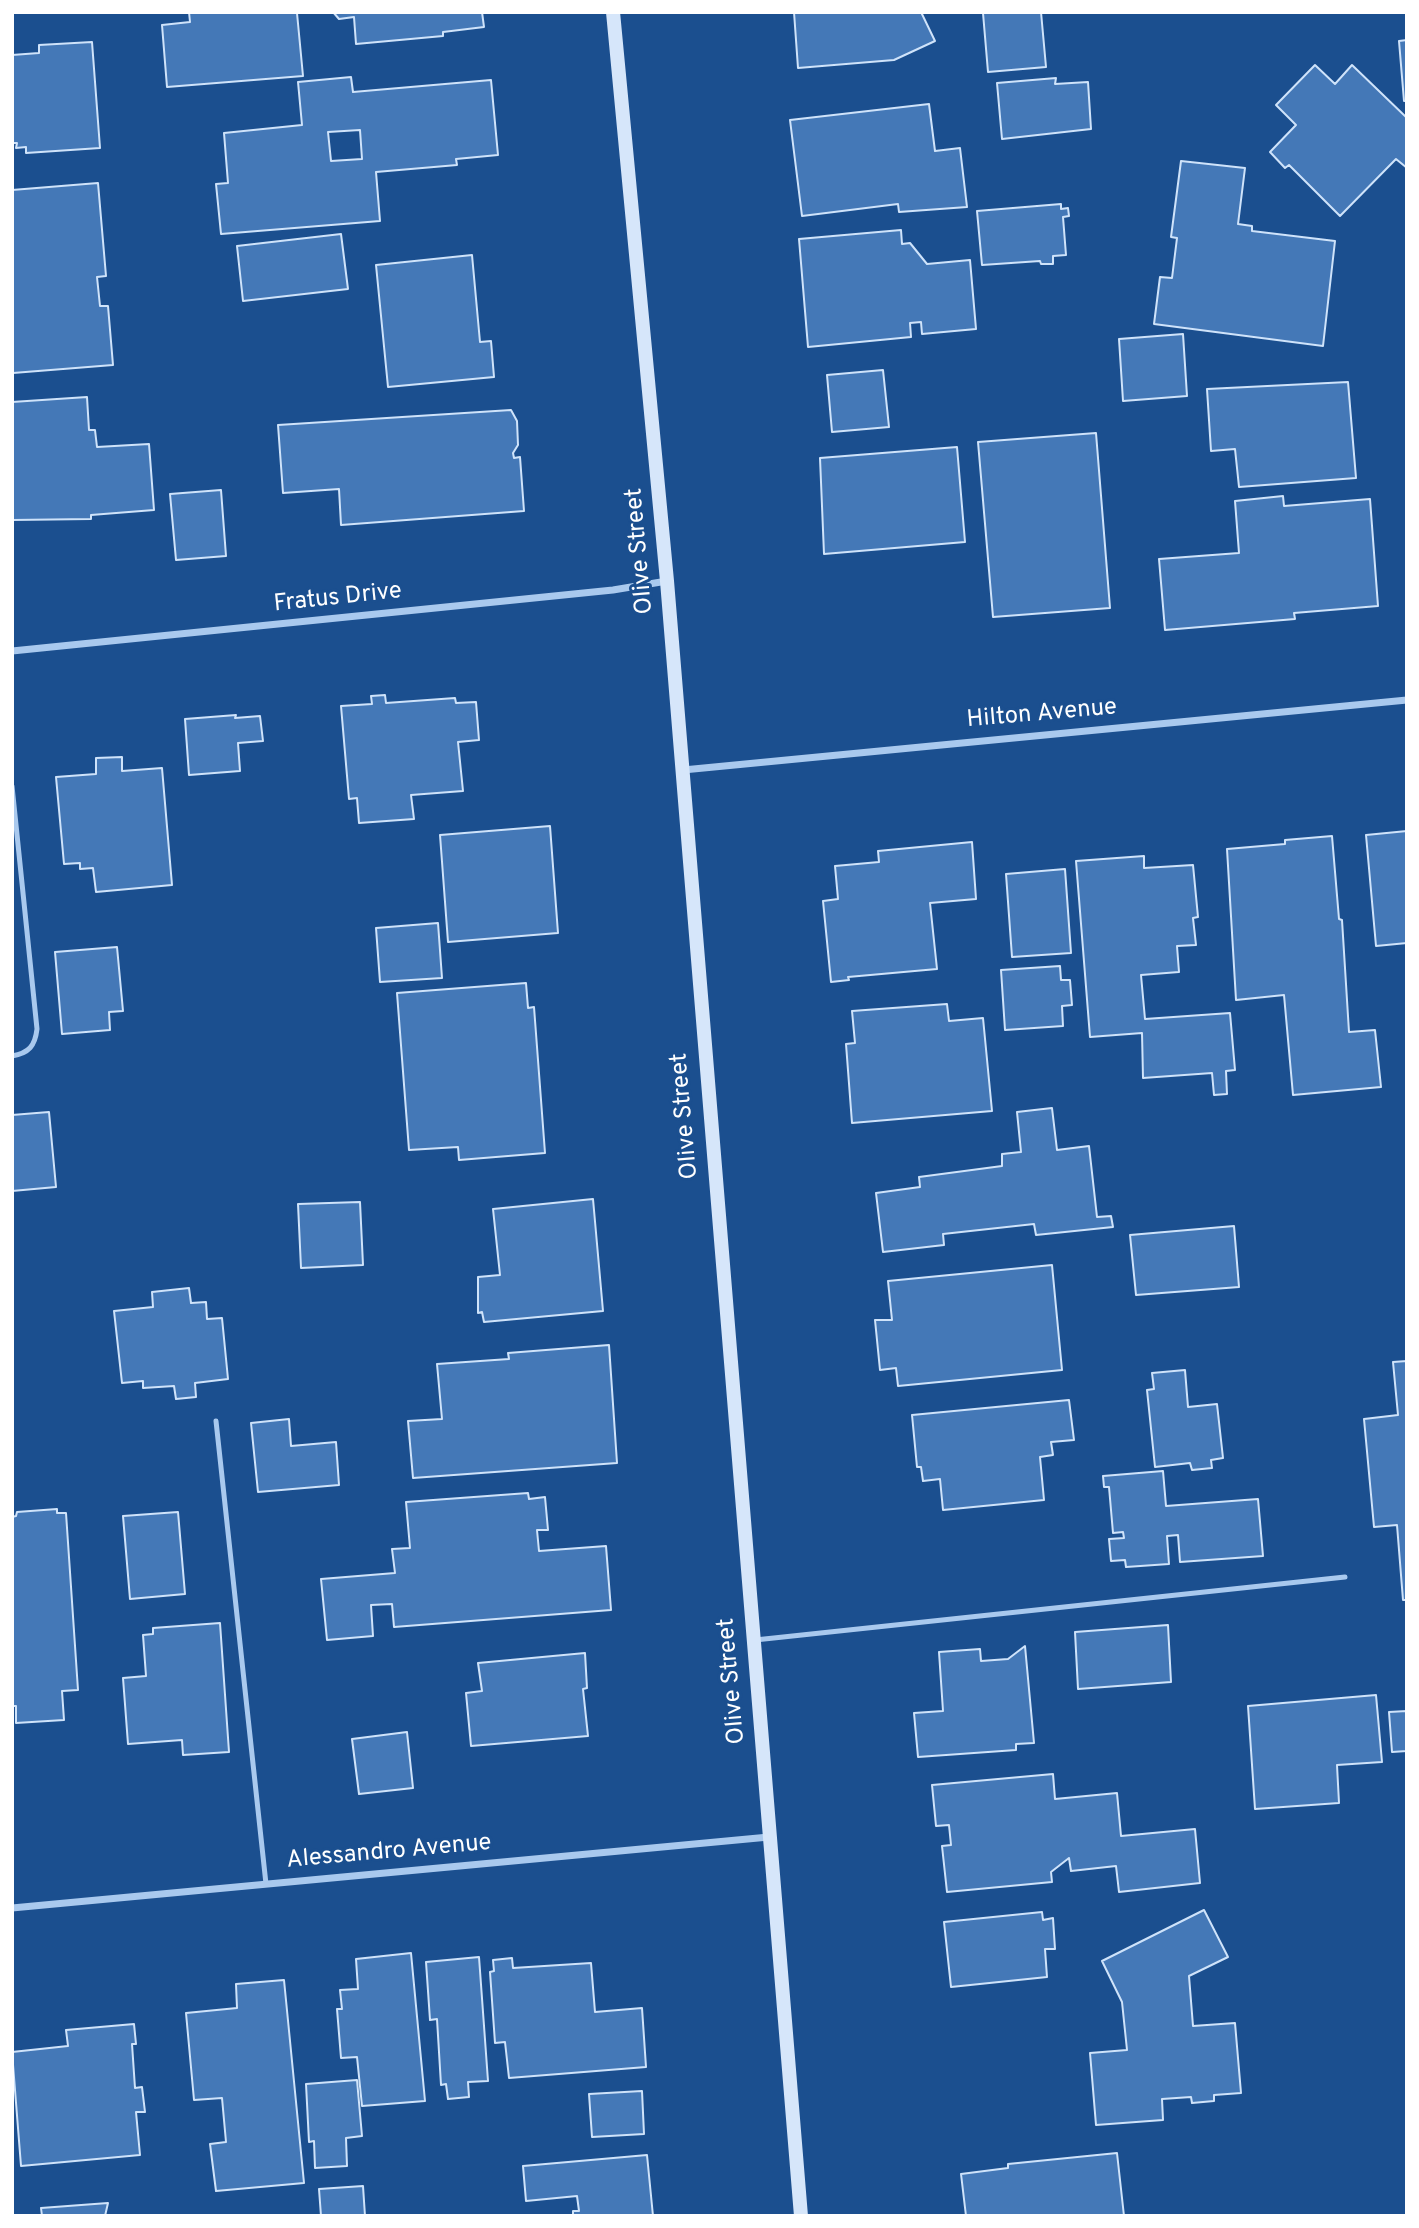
<!DOCTYPE html>
<html>
<head>
<meta charset="utf-8">
<style>
	body { margin:0 }
	#map { position:relative; width:1419px; height:2228px; overflow:hidden; background:#1b4f8f; font-family:Overpass,sans-serif }
	canvas { display:block }
	.frame { position:absolute; inset:0; border:14px solid #fff; pointer-events:none }
</style>
</head>
<body>
<div id="map">
<canvas width="1419" height="2228"></canvas>
<div class="frame"></div>
</div>
<script>
const c = document.querySelector('canvas').getContext('2d');
c.lineJoin = 'round';
function paint(path, color) {
  c.fillStyle = color;
  c.fill(path, 'evenodd');
}
function trace(path, color, width, dash) {
  c.strokeStyle = color;
  c.lineWidth = width;
  c.lineCap = dash ? 'butt' : 'round';
  c.setLineDash(dash || []);
  c.stroke(path);
}
function write(font, color, halo, rows, align = 'center') {
  c.font = font + ' Overpass,sans-serif';
  c.lineWidth = 6;
  c.setLineDash([]);
  c.textBaseline = 'middle';
  c.strokeStyle = halo;
  c.fillStyle = color;
  for (const [text, x, y, turn = 0] of rows) {
    c.save();
    c.translate(x, y);
    c.rotate((+turn || 0) * Math.PI / 180);
    c.textAlign = isNaN(turn) ? turn : align;
    if (halo) c.strokeText(text, 0, 0);
    c.fillText(text, 0, 0);
    c.restore();
  }
}
const building = new Path2D(`
	M189,12h112l-4,1 6,63 -136,11 -5,-62 28,-3z
	M333,12h149l2,15 -41,5v4l-87,8 -2,-27 -15,2z
	M794,12h127l14,29 -41,19 -96,8z
	M1041,12l5,55 -58,5 -5,-59z
	M1407,40v61h-3l-5,-60z
	M92,42l8,106 -74,5v-6l-10,1 1,-5h-5v-88l27,-2v-8z
	M1315,65l20,19 17,-19 55,53v50l-11,-9 -56,57 -51,-51 -4,3 -15,-16 26,-27 -20,-20z
	M351,77l2,15 138,-12 7,75 -42,4 1,6 -81,7 4,49 -159,13 -5,-50 12,-1 -4,-50 78,-8 -4,-43zM360,130l2,29 -31,2 -3,-29z
	M1056,78l-1,6 33,-2 3,47 -89,10 -5,-56z
	M929,104l6,47 25,-3 7,59 -68,5 -1,-8 -96,12 -12,-96z
	M1181,161l64,7 -7,56 14,2v5l83,10 -12,105 -169,-22 6,-47 12,1 5,-40 -6,-1z
	M98,183l8,93 -9,1 3,29h8l5,59 -100,8 -1,-183z
	M1061,204v5l7,-1 1,8 -6,1 3,38 -13,1v8h-12l-1,-3 -58,4 -5,-54z
	M901,230l1,14 8,-1 17,21 43,-4 6,69 -54,5 -1,-12 -11,1 1,14 -103,10 -9,-108z
	M341,234l7,55 -105,12 -6,-55z
	M472,255l8,87 11,-1 3,36 -106,10 -12,-122z
	M1183,334l4,62 -64,5 -4,-62z
	M883,370l6,57 -57,5 -5,-57z
	M1348,382l8,96 -117,9 -4,-38 -24,2 -4,-62z
	M87,397l2,33h6l2,17 52,-3 5,66 -63,5v4l-79,1v-118z
	M511,410l6,11 1,24 -5,8 1,5 6,-1 4,54 -183,14 -2,-36 -56,4 -5,-68z
	M1096,433l14,175 -117,9 -15,-175z
	M957,447l8,95 -141,12 -4,-96z
	M221,490l5,66 -50,4 -6,-66z
	M1283,496l1,10 86,-7 8,107 -84,7 1,6 -130,11 -6,-71 80,-6 -4,-52z
	M385,695l1,8 69,-5 1,5 20,-1 3,38 -21,2 5,49 -52,4 3,24 -55,4 -2,-25 -8,1 -8,-93 31,-2 -1,-8z
	M236,715l-1,3 25,-2 3,25 -25,2 2,28 -51,4 -4,-56z
	M122,757v14l40,-3 10,117 -76,7 -3,-24 -13,1v-6l-16,1 -8,-87 40,-3v-16z
	M550,826l8,107 -110,9 -8,-107z
	M1407,831v112l-31,3 -10,-111z
	M1332,836l7,83 3,1 7,112 26,-2 6,57 -88,8 -9,-100 -48,5 -9,-151 58,-5v-4z
	M972,842l4,57 -46,4 7,66 -89,8 1,3 -18,2 -8,-81 15,-2 -3,-33 44,-4 -1,-11z
	M1144,856v12l49,-3 5,52 -5,1 3,27 -19,1 2,26 -38,3 4,44 85,-6 5,57 -9,1 1,23 -13,1 -2,-22 -69,5 -1,-45 -52,4 -14,-176z
	M1065,869l6,84 -59,4 -6,-83z
	M438,923l4,55 -62,4 -4,-54z
	M117,947l6,64 -14,1 1,18 -48,4 -7,-82z
	M1060,966l1,14h9l2,25 -10,1 1,20 -58,4 -4,-60z
	M526,983l2,25 6,-1 11,146 -86,7 -1,-13 -49,3 -12,-157z
	M947,1004l2,17 34,-3 9,93 -140,12 -6,-79 9,-1 -3,-32z
	M1052,1108l5,42 32,-4 8,71 14,-1 2,11 -77,8 -2,-11 -91,10 1,11 -61,7 -7,-59 44,-6 -1,-10 83,-11v-12l19,-2 -4,-40z
	M49,1112l7,75 -44,4v-76z
	M593,1199l10,112 -119,11 -2,-10 -4,1v-36l22,-2 -7,-66z
	M360,1202l3,63 -62,3 -3,-64z
	M1234,1226l5,61 -103,8 -6,-60z
	M1052,1265l10,105 -164,16 -2,-18 -16,2 -5,-50h17l-4,-39z
	M189,1288l2,15 15,-1 1,17 15,-1 6,61 -33,4 1,14 -20,2 -2,-13 -31,2v-7l-21,2 -8,-72 39,-4 -1,-15z
	M609,1345l8,118 -204,15 -5,-57 34,-2 -5,-55 72,-5 -1,-6z
	M1407,1361v239h-4l-6,-75 -23,2 -10,-108 34,-4 -5,-53z
	M1185,1370l3,37 29,-3 6,54 -12,2 1,8 -20,2 -2,-7 -35,4 -8,-77 7,-1 -2,-16z
	M1069,1400l5,40 -23,2 2,13 -13,2 4,43 -101,10 -3,-31 -17,2 -2,-14h-4l-5,-52z
	M289,1419l2,27 45,-4 3,43 -81,7 -7,-69z
	M1163,1471l3,35 92,-7 5,57 -83,6 -2,-27 -11,1 2,28 -43,3 -1,-7 -14,1 -2,-22 15,-1 -1,-6 -10,1 -4,-46h-5l-1,-11z
	M528,1493l1,6 16,-2 3,33h-11l2,21 67,-5 5,64 -217,17 -2,-23 -21,1 2,31 -46,4 -6,-61 74,-6 -3,-24 18,-1 -4,-46z
	M57,1509v4h9l12,177 -16,1 2,29 -48,3v-17h-4v-189l4,-1 1,-4z
	M178,1512l7,82 -55,5 -7,-83z
	M220,1623l9,129 -46,3 -1,-15 -54,4 -5,-66 23,-2 -3,-41 10,-1v-6z
	M1168,1625l3,57 -93,7 -3,-57z
	M1025,1646l9,97 -18,1v6l-98,7 -4,-44 29,-2 -4,-59 41,-3 1,12 27,-2z
	M585,1653l2,35 -4,1 5,47 -117,10 -5,-53 16,-2 -4,-28z
	M1376,1695l6,67 -45,3 2,38 -84,6 -7,-103z
	M1407,1711v40l-15,1 -3,-40z
	M407,1732l6,56 -54,6 -7,-55z
	M1053,1774l2,25 62,-6 4,43 74,-7 5,54 -81,9 -3,-26 -45,5 -2,-13 -18,14 1,10 -105,10 -5,-46 9,-1 -2,-20 -13,1 -4,-41z
	M1204,1910l24,47 -39,19 4,50 42,-3 6,70 -27,2v6l-22,2 -1,-6 -29,2 1,21 -67,5 -6,-72 37,-3 -5,-48 -20,-41z
	M1042,1912l1,8 10,-2 2,31h-10l2,28 -96,10 -7,-65z
	M411,1953l14,148 -63,5 -5,-49 -16,1 -4,-49h5l-2,-19 18,-1 -2,-30z
	M479,1957l9,124 -20,1 1,15 -21,2 -2,-15 -5,1 -4,-66 -7,1 -4,-58z
	M512,1958l1,10 78,-5 4,49 47,-4 4,59 -137,11 -4,-36 -10,1 -5,-71 4,-1 -1,-11z
	M284,1980l20,203 -88,8 -6,-47 16,-2 -4,-44 -28,2 -8,-87 51,-5 -1,-24z
	M134,2024l2,20h-4l3,44 7,-1 3,25h-9l4,43 -119,11 -9,-114 56,-6 -2,-16z
	M357,2080l5,56 -16,2 1,28 -32,2 -1,-27 -5,1 -3,-58z
	M642,2091l2,43 -52,3 -3,-43z
	M1117,2153l7,63h-158l-5,-42 47,-6v-4z
	M647,2155l6,61h-80v-5h6l-2,-15 -51,5 -3,-35z
	M363,2186l2,30h-44l-2,-27z
	M108,2203l-3,13h-63l-1,-8z`);
const lane = new Path2D(`
	M12,786l25,243c-2,17 -8,24 -25,27
	M216,1421l50,463
	M755,1640l590,-63`);
const street = new Path2D(`
	M12,651l601,-61 54,-9
	M683,770l724,-70
	M12,1908l757,-71`);
const secondary = new Path2D(`
	M613,12l54,569 134,1635`);
const streetNames = [
	["Olive Street",641,551,-95],
	["Fratus Drive",338,599,-6],
	["Hilton Avenue",1042,715,-5],
	["Olive Street",686,1116,-95],
	["Olive Street",733,1681,-95],
	["Alessandro Avenue",389,1853,-5]
];
paint(building, '#4478b7');
trace(building, '#cfe3fa', 2);
trace(lane, '#a9c9ee', 5);
trace(street, '#a9c9ee', 7);
trace(secondary, '#d6e6fa', 14);
write('24px', '#fff', '#1b4f8f', streetNames);
</script>
</body>
</html>
